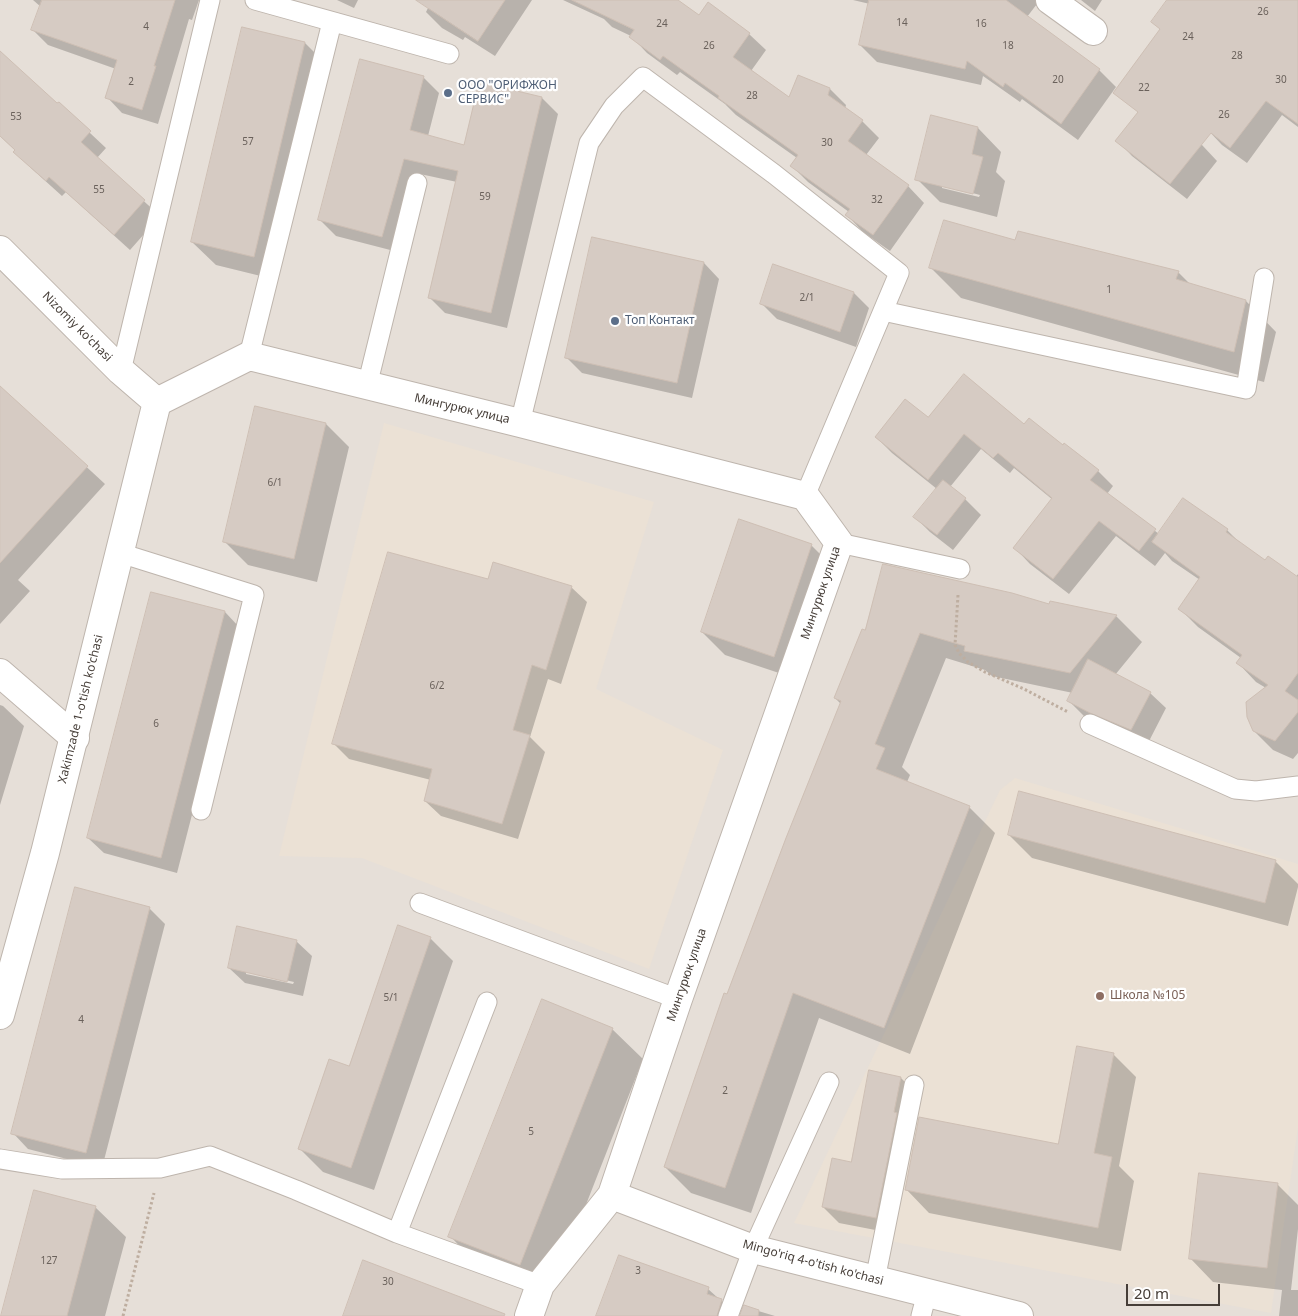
<!DOCTYPE html>
<html>
<head>
<meta charset="utf-8">
<style>
	body { margin:0 }
	#map { position:relative; width:1298px; height:1316px; overflow:hidden; background:#f3eee9; font-family:"Noto Sans",sans-serif }
	canvas { display:block }
	.scale { position:absolute; left:1126px; top:1284px; width:94px; height:22px; box-sizing:border-box; border:2px solid #463e38; border-top:0; padding-left:6px; font-size:15px; line-height:18px; white-space:nowrap; color:#463e38; -webkit-text-stroke:4px #fff; paint-order:stroke }
</style>
</head>
<body>
<div id="map">
<canvas width="1298" height="1316"></canvas>
<div class="scale">20 m</div>
</div>
<script>
const c = document.querySelector('canvas').getContext('2d');
c.lineJoin = 'round';
function paint(path, color) {
  c.fillStyle = color;
  c.fill(path, 'evenodd');
}
function trace(path, color, width, dash) {
  c.strokeStyle = color;
  c.lineWidth = width;
  c.lineCap = dash ? 'butt' : 'round';
  c.setLineDash(dash || []);
  c.stroke(path);
}
function write(font, color, halo, rows, align = 'center') {
  c.font = font + ' "Noto Sans",sans-serif';
  c.lineWidth = 4.5;
  c.setLineDash([]);
  c.textBaseline = 'middle';
  c.strokeStyle = halo;
  c.fillStyle = color;
  for (const [text, x, y, turn = 0] of rows) {
    c.save();
    c.translate(x, y);
    c.rotate((+turn || 0) * Math.PI / 180);
    c.textAlign = isNaN(turn) ? turn : align;
    if (halo) c.strokeText(text, 0, 0);
    c.fillText(text, 0, 0);
    c.restore();
  }
}
const residential = new Path2D(`
	M0,0h1298v1316h-1298z`);
const education = new Path2D(`
	M384,423l270,79 -58,187 127,61 -74,219 -287,-111 -83,-2z
	M1015,778l283,86v263l-27,186 -477,-90 206,-433z`);
const shadow = new Path2D(`
	M33,0h166l-7,20 -3,-1 -31,105 -36,-11 -15,-16 9,-28 -68,-24 -15,-15 8,-23z
	M337,0h21l-4,8z
	M432,0h100l-37,56 -30,-19 -2,3 -21,-12 -16,-16z
	M563,0h113l23,17 9,-13 41,30 17,16 -15,21 39,28 40,-10 16,16 -1,4 17,12 17,17 -13,17 42,31 16,17 -34,48 -27,-19 -16,-17 2,-3 -41,-30 -16,-16 5,-8 -61,-43 -11,-11 -45,-32 -3,3 -30,-22 -16,-17 -19,-9 -8,-8z
	M853,0h187l-13,17 72,53 17,17 -38,53 -56,-41 -2,3 -37,-26 -2,9 -104,-23 -17,-17 10,-41z
	M1081,0h21l-7,11z
	M1223,0h75v127l-16,-12 -35,48 -25,-18 -15,-16z
	M305,43l23,23 -51,214 -61,-15 -24,-23z
	M0,54l57,51 2,-1 47,44 -9,10 63,58 -30,34 -64,-58 -4,4 -31,-28 -16,-16 1,-1 -16,-15z
	M423,77l16,16 -11,43 37,11 77,-49 16,16 -51,214 -62,-15 -16,-16 28,-115 -37,-8 -22,78 -62,-16 -16,-16z
	M1145,104l57,41 15,16 -30,38 -55,-43 -15,-16z
	M932,117l46,11 23,24 -5,20 9,9 -8,36 -57,-15 -23,-23zM942,185l38,10 -1,2 -37,-9z
	M1016,241l162,31 12,12 56,17 30,31 -12,50 -303,-84 -30,-30z
	M704,263l15,16 -27,119 -110,-25 -16,-16z
	M854,293l15,15 -13,39 -79,-28 -16,-16z
	M0,387l105,97 -87,96 12,11 -30,33z
	M928,419l96,7 39,20 35,25 15,15 -6,8 52,40 68,-4 13,13 26,19 30,15 2,-3v179l-5,6 -20,-9 -19,-19 12,-43 -10,-6 -18,-19 3,-5 -43,-31 -18,-18 20,-29 -28,-19 -7,-8 -10,13 -39,-30 -47,58 -39,-30 -15,-16 38,-48 -39,-32 -4,5 -29,-24 -31,38 15,12 16,16 -28,35 -23,-18 -15,-15 22,-28 -45,-36 -16,-16z
	M326,424l23,23 -32,135 -69,-17 -23,-23z
	M811,545l23,23 -37,111 -72,-24 -23,-23z
	M489,580l82,7 16,15 -26,82 -13,-5 -18,58 15,15 -27,87 -77,-23 -16,-15 6,-21 -82,-21 -16,-16z
	M152,593l73,19 15,16 -63,245 -73,-20 -16,-15z
	M1050,605l66,11 26,26 -27,33 35,18 16,15 -19,37 -40,-17 -23,-12 -15,-15 4,-8 -81,-17 -7,-6 -39,-12 -44,109 8,8 -3,7 62,25 26,26 -85,221 -91,-36 -68,195 -60,-20 -26,-26 63,-171 113,-292 -6,-6 31,-66z
	M0,705l3,1 21,20 -24,79z
	M1009,835l266,26 23,23v3l-10,39 -256,-68z
	M149,908l16,16 -63,244 -74,-19 -15,-16z
	M430,938l23,23 -79,229 -51,-18 -23,-23z
	M296,941l16,15 -9,40 -58,-13 -16,-15zM246,971l48,11 -1,2 -47,-10z
	M612,1029l31,30 -92,235 -71,-27 -30,-31z
	M1113,1054l23,23 -17,89 15,15 -13,70 -192,-38 -23,-24 153,-43z
	M901,1078l15,15 -25,140 -52,-10 -16,-16 29,-44z
	M1277,1184l21,21v24l-7,61h7v26h-19l3,-26 -69,-8 -23,-24z
	M95,1207l31,30 -21,79h-103z
	M708,1289l30,27h-141z
	M745,1307l30,9h-34z`);
const building = new Path2D(`
	M42,0h133l-21,66h2l-14,44 -37,-12 12,-38 -86,-30z
	M416,0h89l-27,41z
	M572,0h106l21,15 9,-13 42,31 -17,24 56,40 9,-22 32,13 -2,7 35,25 -15,21 61,44 -36,50 -28,-20 5,-6 -60,-43 8,-11 -80,-57 1,-2 -56,-40 -3,4 -31,-23 5,-7z
	M869,0h137l94,69 -39,55 -56,-41 -2,4 -36,-26 -2,8 -106,-24z
	M1167,0h131v124l-32,-23 -36,47 -19,-15 -41,51 -55,-43 23,-29 -25,-19 47,-64 -9,-7z
	M242,27l63,15 -51,215 -63,-15z
	M0,51l57,52 2,-1 32,29 -10,11 64,58 -31,35 -65,-58 -3,4 -33,-29 2,-2 -15,-14z
	M360,59l64,17 -14,54 54,15 15,-63 63,15 -51,216 -63,-15 30,-127 -54,-12 -22,78 -64,-17z
	M931,115l47,12 -6,27 11,3 -10,37 -58,-14z
	M944,220l71,20 3,-9 161,40 -3,8 70,21 -12,52 -305,-84z
	M592,237l112,25 -27,121 -112,-25z
	M773,264l81,28 -14,40 -80,-28z
	M964,374l60,50 5,-6 34,27 1,-2 35,27 -9,10 66,49 -17,22 -40,-30 -46,58 -40,-31 39,-50 -54,-45 -5,5 -29,-24 -36,46 -53,-43 30,-38 23,18z
	M0,386l88,80 -88,97z
	M255,406l71,17 -32,136 -71,-17z
	M943,480l23,18 -29,37 -24,-18z
	M1183,498l45,31 -2,3 39,28 3,-4 30,21v96l-13,18 13,9v12l-23,29 -22,-10 -6,-14 -1,-15 22,-17 -32,-22 6,-8 -64,-46 22,-32 -48,-35z
	M739,519l73,25 -38,113 -73,-25z
	M388,552l100,27 5,-17 79,24 -26,84 -14,-5 -19,65 17,5 -28,89 -78,-23 8,-32 -100,-25z
	M883,564l129,29 37,11 1,-3 67,14 -47,58 -106,-22 1,-5 -45,-13 -45,111 10,4 -9,21 94,37 -86,222 -91,-35 -68,195 -61,-21 60,-174 3,1 59,-156 55,-137 -7,-3 28,-69 3,1z
	M151,592l74,19 -64,247 -74,-20z
	M1088,659l63,33 -20,38 -41,-17 -23,-12z
	M1019,791l257,69 -11,43 -257,-68z
	M75,887l75,20 -64,246 -75,-19z
	M398,925l33,12 -80,231 -53,-19 31,-90 20,7z
	M237,926l60,14 -10,42 -59,-14z
	M542,999l71,29 -93,237 -72,-28z
	M1077,1046l37,7 -20,100 18,4 -14,71 -193,-38 14,-73 139,27z
	M869,1070l32,7 -7,35 3,1 -21,105 -54,-11 10,-49 19,4z
	M1199,1173l79,10 -11,85 -78,-9z
	M34,1190l62,16 -29,110h-66z
	M619,1255l90,32 -2,7 15,5 -5,17h-121z
	M363,1260l142,54 -1,2h-161z
	M744,1305l15,5 -1,6h-18z`);
const path = new Path2D(`
	M958,595l-3,50 4,8 9,9 17,10 39,17 44,23
	M123,1316l31,-123`);
const service = new Path2D(`
	M255,0l194,54
	M883,311l363,78 18,-111
	M249,356l83,-334
	M121,371l89,-371
	M367,386l50,-203
	M520,423l69,-280 25,-37 29,-29 131,97 125,99 -94,223
	M839,543l121,26
	M120,553l134,42 -53,215
	M1090,724l145,65 21,2 42,-5
	M420,903l258,96
	M0,1159l62,10 98,-1 50,-12 86,34 101,43 143,52
	M397,1233l90,-231
	M875,1280l39,-195
	M728,1316l25,-67 76,-167
	M921,1316l6,-23`);
const minor = new Path2D(`
	M1050,0l43,31
	M157,402l92,-46 271,67 285,73 34,47 -161,456 -66,196 -72,90 -11,31
	M0,673l75,65
	M612,1195l141,54 266,67`);
const tertiary = new Path2D(`
	M0,250l121,121 36,31 -112,451 -45,162`);
const markers = [
	[448,93,5,"#5c6f8a"],
	[615,321,5,"#5c6f8a"],
	[1100,996,5,"#8d6e63"]
];
const numberNames = [
	["26",1263,12],
	["14",902,23],
	["24",662,24],
	["16",981,24],
	["4",146,27],
	["24",1188,37],
	["26",709,46],
	["18",1008,46],
	["28",1237,56],
	["20",1058,80],
	["30",1281,80],
	["2",131,82],
	["22",1144,88],
	["28",752,96],
	["26",1224,115],
	["53",16,117],
	["57",248,142],
	["30",827,143],
	["55",99,190],
	["59",485,197],
	["32",877,200],
	["1",1109,290],
	["2/1",807,298],
	["6/1",275,483],
	["6/2",437,686],
	["6",156,724],
	["5/1",391,998],
	["4",81,1020],
	["2",725,1091],
	["5",531,1132],
	["127",49,1261],
	["3",638,1271],
	["30",388,1282]
];
const serviceNames = [
	["ООО \"ОРИФЖОН",458,86],
	["СЕРВИС\"",458,100],
	["Топ Контакт",625,321]
];
const streetNames = [
	["Nizomiy ko'chasi",77,327,45],
	["Мингурюк улица",462,409,13],
	["Мингурюк улица",821,593,-71],
	["Xakimzade 1-o'tish ko'chasi",81,709,-76],
	["Мингурюк улица",687,975,-71],
	["Mingo'riq 4-o'tish ko'chasi",813,1263,15]
];
const educationNames = [
	["Школа №105",1110,996]
];
paint(residential, '#e6dfd8');
paint(education, '#ebe1d5');
paint(shadow, '#0003');
paint(building, '#d6cbc3');
trace(building, '#cebfb4', 1);
trace(service, '#beb5ad', 21);
trace(minor, '#beb5ad', 30);
trace(tertiary, '#beb5ad', 30);
trace(path, '#beaea0', 3, [2.5, 2.5]);
trace(service, '#fff', 19);
trace(minor, '#fff', 28);
trace(tertiary, '#fff', 28);
for (const [x, y, r, color] of markers) {
  const dot = new Path2D();
  dot.arc(x, y, r, 0, 2 * Math.PI);
  c.fillStyle = color;
  c.fill(dot);
  trace(dot, '#fff', 2);
}
write('10px', '#6a615b', null, numberNames);
write('12px', '#4e5e75', '#fff', serviceNames, 'left');
write('12px', '#463e38', '#fff', streetNames);
write('12px', '#785e54', '#fff', educationNames, 'left');
</script>
</body>
</html>
